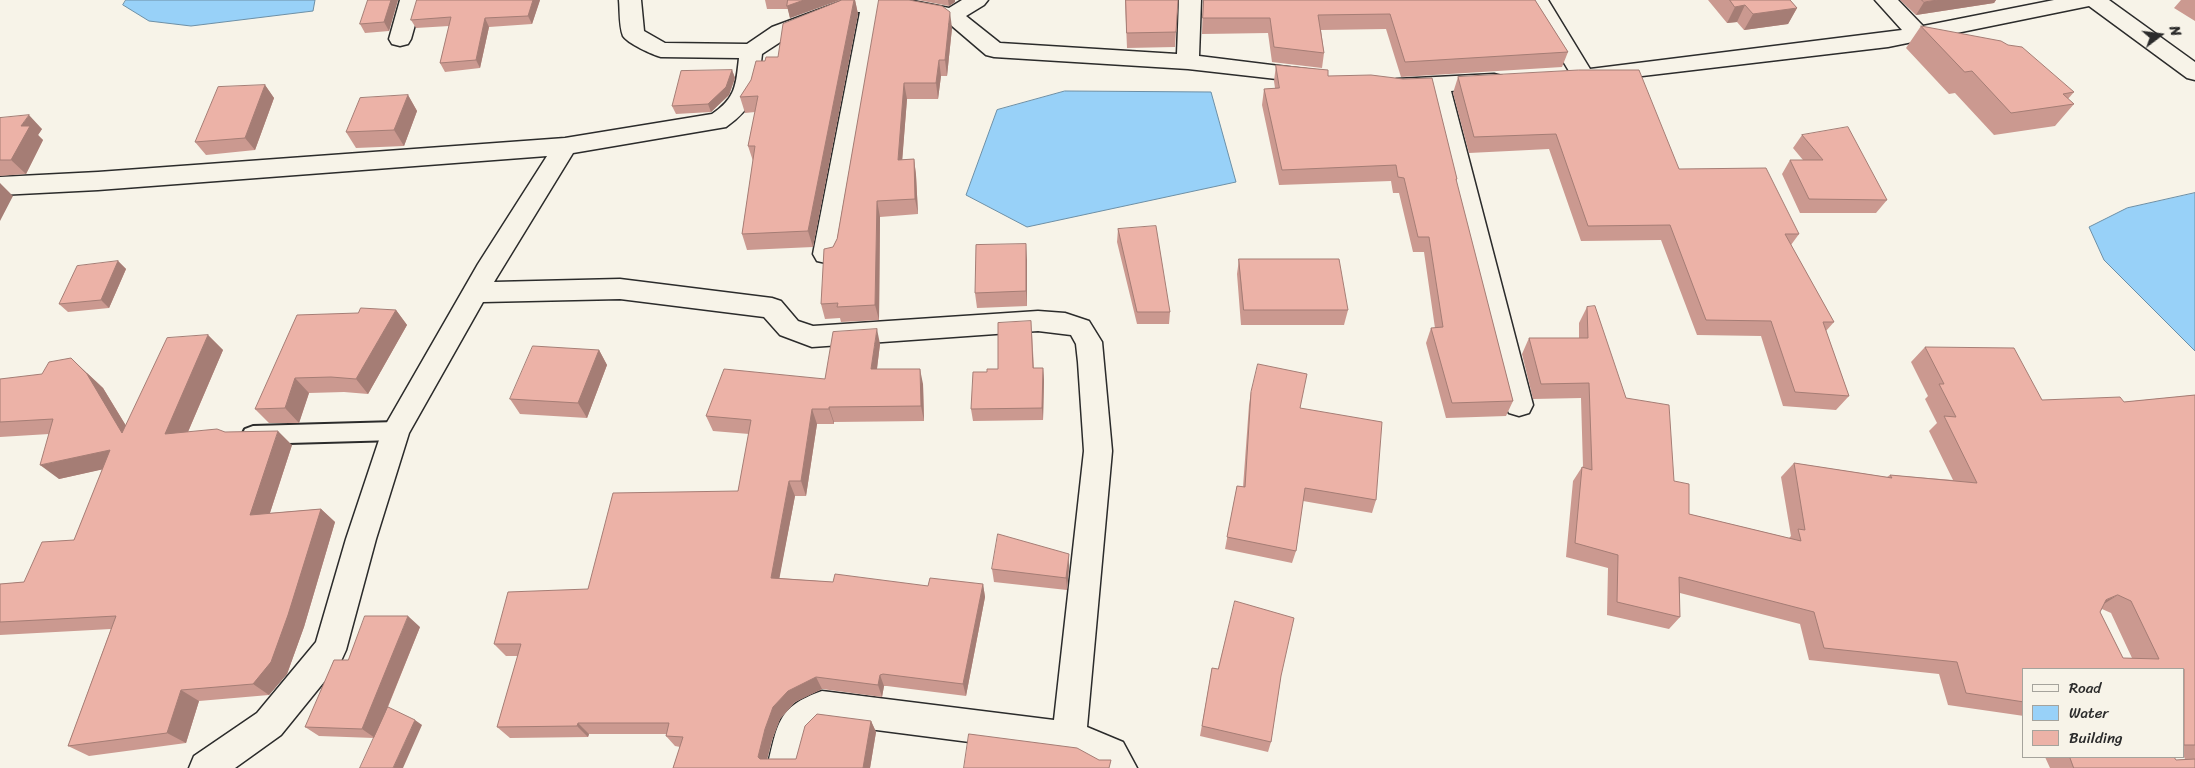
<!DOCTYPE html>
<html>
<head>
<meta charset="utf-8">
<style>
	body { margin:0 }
	#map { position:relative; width:2195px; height:768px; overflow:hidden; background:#f7f3e8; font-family:Sriracha,sans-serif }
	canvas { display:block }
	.legend { position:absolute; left:2022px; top:668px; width:162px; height:90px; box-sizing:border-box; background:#f7f3e8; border:1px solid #a5a39c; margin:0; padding:6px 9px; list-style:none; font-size:15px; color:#2b2b2b }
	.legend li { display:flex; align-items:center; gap:10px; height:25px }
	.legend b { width:25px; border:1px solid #a5a39c }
	.north { position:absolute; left:2135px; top:10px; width:50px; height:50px; -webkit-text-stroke:4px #f7f3e8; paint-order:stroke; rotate:75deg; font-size:14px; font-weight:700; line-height:20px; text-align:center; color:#2b2b2b }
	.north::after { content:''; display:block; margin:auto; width:18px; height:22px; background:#2b2b2b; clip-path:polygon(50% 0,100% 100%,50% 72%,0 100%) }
</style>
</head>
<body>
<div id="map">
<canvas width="2195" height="768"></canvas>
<ul class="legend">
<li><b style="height:6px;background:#f7f3e8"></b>Road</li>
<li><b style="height:14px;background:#98d1f8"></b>Water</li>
<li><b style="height:14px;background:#ecb2a7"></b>Building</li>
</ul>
<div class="north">N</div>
</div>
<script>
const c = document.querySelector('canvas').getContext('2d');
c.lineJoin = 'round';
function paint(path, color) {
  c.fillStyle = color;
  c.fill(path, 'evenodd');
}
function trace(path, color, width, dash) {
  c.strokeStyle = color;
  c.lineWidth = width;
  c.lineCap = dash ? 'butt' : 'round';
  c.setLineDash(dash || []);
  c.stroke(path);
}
const water = new Path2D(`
	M126,0h189l-2,11 -122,15 -42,-5 -26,-16z
	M1065,91l146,1 25,90 -209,45 -61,-32 31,-85z
	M2195,193v158l-91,-91 -15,-33 38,-19z`);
const lane = new Path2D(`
	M396,422l8,3 3,6 -3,6 -8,3 -143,4 -8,-3 -3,-6 3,-6 8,-3z`);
const street = new Path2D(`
	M400,0h22l-11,39 -3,5 -8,2 -8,-2 -3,-5z
	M619,0h22l3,31 21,12 82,1 25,-17 73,-27h63l41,8 13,-8h26l-4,5 -18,11 34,27 177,11 2,-54h22l-2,56 121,15 3,5 -3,5 -8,2 -124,-14 -194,-12 -8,-2 -41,-35 -51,-9h-13l-42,243 -4,7 -9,2 -9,-2 -4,-7 47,-242h-10l-62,25 -26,17c-4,34 -6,52 -36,73l-153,26 -79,129 126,-3 152,19 9,3 17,20 15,5 225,-15 27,2 24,8 13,21 10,109 -25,276 36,15 14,26h-37l-22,-12 -256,-33 -13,13 -8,32h-34c11,-43 9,-61 55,-77l232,29 30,-269 -6,-89 -2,-18 -5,-9 -33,-4 -226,16 -32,-12 -16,-18 -144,-18 -137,3 -74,131 -33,106 -30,111 -5,11 -60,74 -46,33h-46l5,-12 63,-43 59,-71 30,-103 36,-108 96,-167 69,-108 -449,34 -98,5v-18l98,-5 467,-34 147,-24c24,-16 24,-29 27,-56l-78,-1c-8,-2 -34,-14 -38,-21 -4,-10 -3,-26 -4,-36z
	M1526,0h22l42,69 312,-39 -27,-30h23l25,26 131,-26h55l86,62v18l-8,-2 -98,-72 -201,41 -305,36 -8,-2z
	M1494,74l8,2 3,5 -3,5 -51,5 82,314 -4,8 -10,3 -10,-3 -4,-8 -76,-313 -32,1 -8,-2 -3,-5 3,-5 8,-2z`);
const wall = new Path2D(`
	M368,0h30l-9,31 -24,2 -5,-9z
	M417,0h123l-8,24 -43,3 -9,41 -35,4 -5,-9 9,-37 -33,2 -5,-8z
	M765,0h75l-50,18 -2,-9h-21z
	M842,0h13l3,14 -45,233 -66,3 -5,-16 11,-73 -5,-15 7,-34 -10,1 -5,-16 25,-36 13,-4z
	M879,0l73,28 -5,48h-6l-3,23h-31l-5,61 12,-1 2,16 2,39 -38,3 -1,103 -38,2 -1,-4 -15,1 -4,-15 12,-57 4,-8z
	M918,0h37v2l-6,4z
	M1125,0h53l-3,47 -48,1z
	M1203,0h332l33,52 -6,15 -161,10 -15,-48 -65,1 3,23 -2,15 -50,-6 -4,-29 -66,1z
	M1708,0h82l7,8 -9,16 -44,6 -7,-8 -10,1z
	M1900,0h96l-2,3 -78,12z
	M2181,0h14v21l-21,-13z
	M1921,26l153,66 -6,7 6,5 -19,22 -61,9 -39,-42 -6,1 -43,-46z
	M1276,65l52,11 129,103 -1,3 57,219 -7,15 -60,2 -20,-75 5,-15h4l-11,-76h-11l-14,-59h-6l-2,-12 -112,4 -17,-80 2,-16 11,-1 -1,-7z
	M732,70l3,8 -6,17 -18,17 -35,2 -4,-8z
	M1458,77l221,92 120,65 -8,11 43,77 -8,9 23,65 -13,14 -53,-4 -22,-70 -64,-1 -36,-95 -80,1 -32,-92 -80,4 -16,-60z
	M265,85l9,13 -19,52 -49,5 -11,-13z
	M408,95l9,16 -13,35 -48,2 -10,-16z
	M0,118l42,11 -4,6 5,5 -17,34 -26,2z
	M1802,135l85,65 -11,13h-76l-18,-39 8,-14h13l-10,-12z
	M1118,229l52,83 -1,12h-32l-20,-82z
	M1239,259l109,51 -4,15h-103l-4,-51z
	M1027,260v46l-50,2 -2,-15z
	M118,261l8,8 -17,39 -41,4 -9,-8z
	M1587,307l39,91 48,83 15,33 100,24 2,-2 -10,-59 13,-14 93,14 3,-2 63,5 -24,-49 8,-8 -12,-24 3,-3 -17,-34 14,-15 117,53 82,2 71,-7v373h-145l-5,-11h129l2,3 9,-1 -1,-2v-88h-160v47l-76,-11 -9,-31 -130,-14 -9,-36 -120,-31v24l-11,12 -62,-14 1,-47 -42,-11 7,-76 9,-14h1l-2,-69 -48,1 -11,-45 7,-16h50v-15zM2102,609l9,4 21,45h-9l-23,-46z
	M396,310l11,15 -39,69 -24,-2 -35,1 -10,30h-30l-14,-14 103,-96z
	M1032,333l2,35h9l1,12 -1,40 -70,1 -2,-12 16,-37 11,-3z
	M208,335l15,15 -35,82h37l67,13 -22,68 51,-4 14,13 -31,105 -17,47 -18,21 -70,6 -13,42 -97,13 -21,-10 43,-117 -111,6v-51l24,-2 50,-42 29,-71 -44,10 -10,-45 -49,3v-58l87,-6 16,15 23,38z
	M880,344l-3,25 46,15 1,37 -90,1v2h-17l-11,72h-11l-16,82 54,4 95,4 55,-2 2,13 -19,99 -79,-10h-3l-2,11 -60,-8 -27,13 -15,17 -8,21 -5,19h29l75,-38 5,11 -6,36h-197l7,-21 -5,-1 -9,-10v-2h-77l-1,3 -78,1 -13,-11 21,-71h-12l-12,-12 94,-55 150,-98 11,-57 -36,-3 -7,-15 119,-37z
	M599,350l8,15 -20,53 -67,-4 -10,-15z
	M1251,392l49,16 76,92 -4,13 -69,-12 -7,50 -4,12 -67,-14 12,-63 6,1 6,-82z
	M1069,567l-2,23 -73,-8 -2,-13z
	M420,627l-34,85 36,13 -48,13 -55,-2 -14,-9 43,-67z
	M1212,668l6,1 63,7 -10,66 -3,10 -68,-16z`);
const shadedWall = new Path2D(`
	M391,0h7l-9,31 -5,-9z
	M533,0h7l-8,24 -4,-8z
	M804,0h36l-50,18 -3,-12z
	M854,0h1l3,14 -45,233 -5,-16z
	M948,0h7v2l-6,4z
	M1938,0h58l-2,3 -78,12 8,-13z
	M1745,5l-8,17 -10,1 8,-16z
	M1797,8l-9,16 -44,6 9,-16z
	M950,12l2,16 -5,48 -2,-16z
	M485,18l4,9 -9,41 -4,-8z
	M939,60l2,16 -3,23 -2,-16z
	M732,70l3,8 -6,17 -18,17 -3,-8z
	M904,83l3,16 -6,77 -3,-16z
	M265,85l9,13 -19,52 -10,-12z
	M408,95l9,16 -13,35 -10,-16z
	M29,115l13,14 -4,6 5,5 -17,34 -15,-14 10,-34z
	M914,159l2,16 2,39 -3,-15z
	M0,183l13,13 -13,25z
	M877,201l3,16 -1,103 -4,-15z
	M1026,244l1,16v46l-1,-15z
	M118,261l8,8 -17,39 -8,-8z
	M396,310l11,15 -39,69 -12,-15z
	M877,329l3,15 -5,40 -4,-15z
	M208,335l15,15 -42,98 -16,-14z
	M599,350l8,15 -20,53 -9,-15z
	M71,358l32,30 36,59 -17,-14z
	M1043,368l1,12 -1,40 -1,-12z
	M920,369l3,15 1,37 -3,-15z
	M295,378l14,15 -10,30 -14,-15z
	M829,407l5,15v2l-5,-15z
	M812,409l5,15 -11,72 -5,-15z
	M278,431l14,14 -27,83 -15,-13z
	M110,450l17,14 -68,15 -19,-14z
	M789,481l6,15 -18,95 -6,-13z
	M321,509l14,13 -31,105 -17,47 -18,21 -16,-11z
	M1069,554v13l-2,23 -1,-12z
	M983,584l2,13 -19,99 -3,-12z
	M2118,595l-19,12 7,-7z
	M408,616l12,11 -45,111 -13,-9z
	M880,675l4,11 -2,11 -4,-12z
	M816,677l6,12 -27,13 -15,17 -8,21 -7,28 -7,-11 7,-28 8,-22 15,-16z
	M181,690l18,11 -13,42 -19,-10z
	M415,720l7,5 -19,43h-10z
	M871,721l5,11 -6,36h-7z
	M578,723l11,11 -1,3 -11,-11z`);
const building = new Path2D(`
	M368,0h23l-7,22 -24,2z
	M417,0h116l-5,16 -43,2 -9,42 -36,3 11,-46 -40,3z
	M788,0h16l-17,6z
	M842,0h12l-46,231 -66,3 13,-88h-7l10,-50 -18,1 11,-17 5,-19h9l1,-4h12l5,-33z
	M879,0h30l33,6 8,6 -5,48h-6l-3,23h-32l-6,77 16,-1 1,40 -38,2 -2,104 -38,2 1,-4 -17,1 3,-55 9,-2 4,-8z
	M1126,0h52l-2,32 -49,1z
	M1204,0h331l33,52 -163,10 -15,-48 -72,1 6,38 -50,-6 -4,-29h-67z
	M1730,0h60l7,8 -44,6 -8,-9 -10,2z
	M1922,0h16l-14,2z
	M1921,26l80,15 7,4 14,2 52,45 -11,2 11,10 -63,9 -39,-42 -7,1z
	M1276,65l52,5v6l43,-1 32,4 29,-1 25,101h-1l57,222 -61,2 -21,-75 12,-1 -14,-90h-11l-14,-59 -6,-1 -2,-12 -114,5 -18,-81 15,-1z
	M732,70l-6,17 -18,17 -36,2 9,-35z
	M1579,70h60l40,99 87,-1 33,66h-14l49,88h-11l26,74 -54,-4 -24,-71 -65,-1 -36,-95 -82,1 -32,-92 -82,3 -16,-60z
	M265,85l-20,53 -50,4 23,-55z
	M408,95l-14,35 -48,2 14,-34z
	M29,115l-8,11h9l-19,34h-11v-42z
	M1848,127l39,73 -78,-1 -19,-39h33l-21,-25z
	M1156,226l14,86h-33l-19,-83z
	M1026,244v47l-51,2 1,-48z
	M1239,259h100l9,51h-104z
	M118,261l-17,39 -42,4 18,-38z
	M1595,306l31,92 43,7 5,76 15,3v30l112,27 -3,-12 7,1 -11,-67 98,15 -2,-3 87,8 -33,-67 12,1 -17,-33h5l-19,-37 89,1 28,52 78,-3 4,5 71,-7v350h-11v-76h-160v33l-58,-9 -9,-31 -133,-14 -10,-36 -135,-35 1,40 -63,-15 1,-47 -43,-12 7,-76 10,3 -3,-87 -48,1 -12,-46h59l-1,-31zM2118,595l13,6 28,58 -36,-1 -23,-46 6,-12z
	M361,308l35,2 -40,69 -25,-2 -36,1 -10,30 -30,1 42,-94 61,-2z
	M1031,321l2,47h10l-1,40 -71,1 2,-37h14v-3h11v-46z
	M877,329l-6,40h49l1,37 -92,1v2h-17l-11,72h-12l-18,97 62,4 2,-8 93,12 2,-8 53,6 -20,100 -80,-10 -3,1 -2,10 -62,-8 -28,14 -15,16 -8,22 -7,28 2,2h36l9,-33 12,-12 54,7 -8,47h-190l10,-31 -17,-1 3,-13h-91l-1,3 -80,1 24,-83h-27l14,-52 80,-3 25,-96 125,-2 13,-71 -45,-4 18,-47 101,10 8,-47z
	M208,335l-43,99 52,-5 8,3 53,-1 -28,84 71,-6 -33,106 -17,47 -18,22 -72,6 -14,43 -99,13 48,-130 -116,6v-38l24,-2 18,-40 32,-2 36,-90 -70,15 13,-46 -53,3v-43l42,-5 7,-12 22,-4 16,16 35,59 45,-95z
	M533,346l66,4 -21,53 -68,-4z
	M1258,364l49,10 -7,34 82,14 -6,78 -71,-12 -9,63 -69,-14 10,-51 8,1 6,-95z
	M998,534l71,20 -3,24 -74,-9z
	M1235,601l59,17 -13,58 -10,66 -69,-16 10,-58 6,1z
	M365,616h43l-46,113 -57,-2 29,-67h14z
	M388,707l27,13 -22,48h-33z
	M969,734l108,14 22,12h12l-2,8h-145z
	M2070,757h104l2,3 19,-1v9h-121z`);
paint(water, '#98d1f8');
trace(water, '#6c8fa6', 1);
trace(lane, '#2b2b2b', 4);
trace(street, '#2b2b2b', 3);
paint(lane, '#f7f3e8');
paint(street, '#f7f3e8');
paint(wall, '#cb9990');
paint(shadedWall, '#a57d75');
paint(building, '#ecb2a7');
trace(building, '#a57d75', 1);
</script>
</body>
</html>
